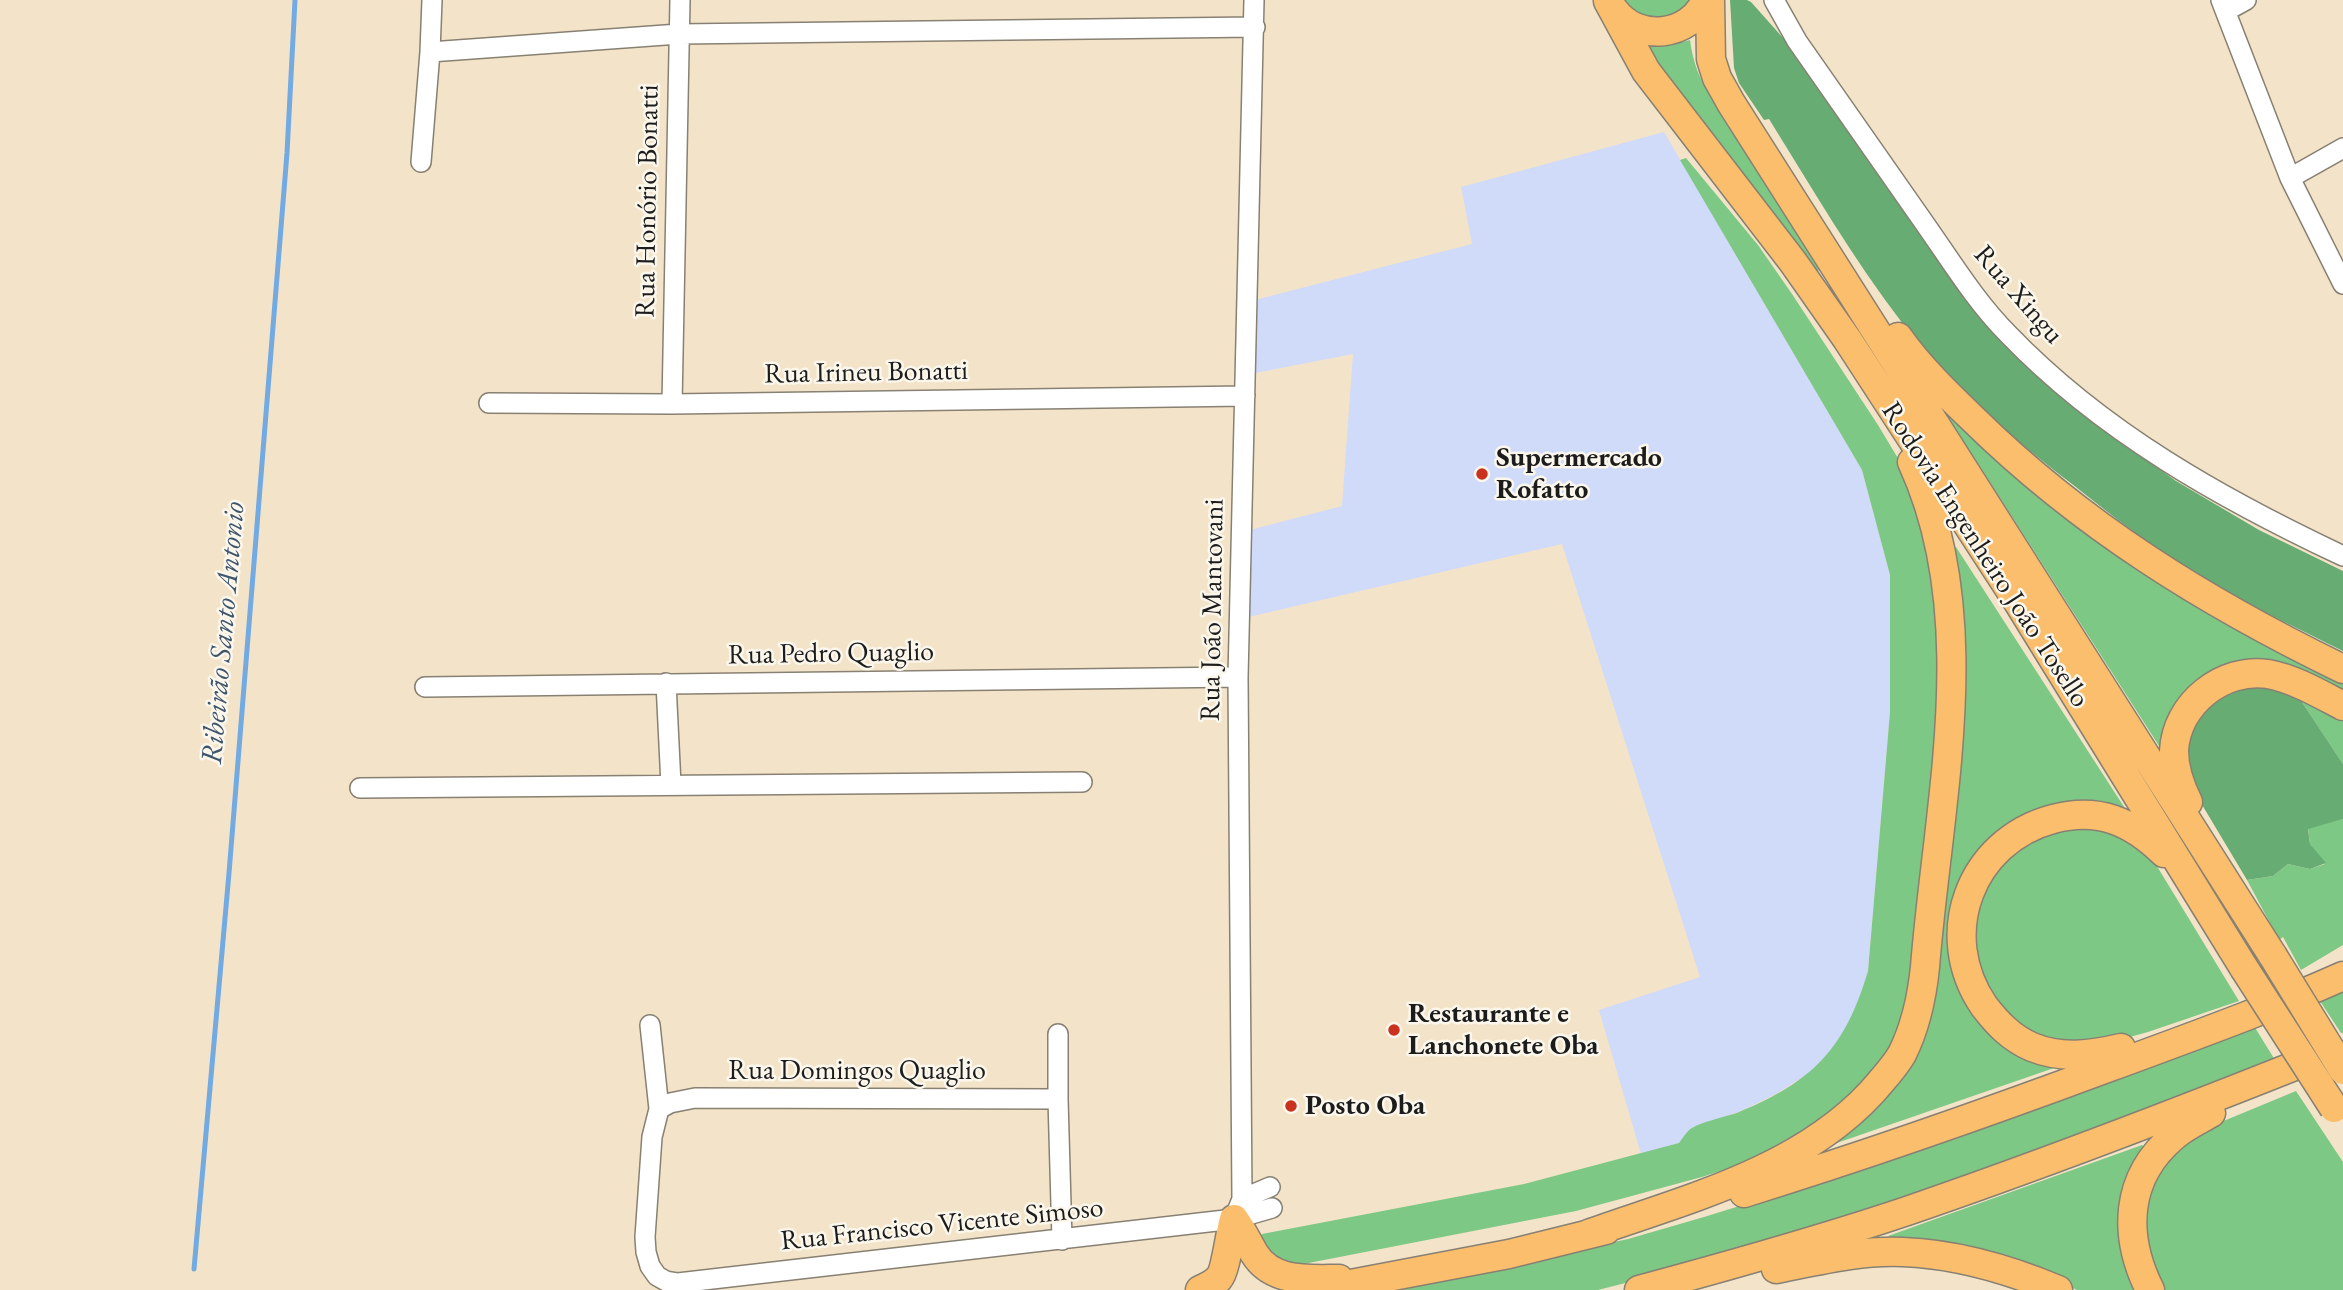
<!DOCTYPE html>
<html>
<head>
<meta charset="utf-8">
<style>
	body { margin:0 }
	canvas { display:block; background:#f3e4c9 }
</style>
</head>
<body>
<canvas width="2343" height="1290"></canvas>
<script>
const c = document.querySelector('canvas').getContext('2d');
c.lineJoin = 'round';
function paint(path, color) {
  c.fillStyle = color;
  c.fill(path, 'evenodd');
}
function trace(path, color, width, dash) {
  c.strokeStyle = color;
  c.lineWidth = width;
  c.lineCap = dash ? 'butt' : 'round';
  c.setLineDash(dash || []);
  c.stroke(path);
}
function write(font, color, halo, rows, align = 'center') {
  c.font = font + ' "EB Garamond",serif';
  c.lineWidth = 5;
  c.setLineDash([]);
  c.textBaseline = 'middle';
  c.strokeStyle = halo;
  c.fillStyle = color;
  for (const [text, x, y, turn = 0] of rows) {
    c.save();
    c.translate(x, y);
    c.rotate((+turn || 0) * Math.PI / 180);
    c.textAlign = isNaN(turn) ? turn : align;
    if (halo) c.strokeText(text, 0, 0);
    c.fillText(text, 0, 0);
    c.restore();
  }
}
const built = new Path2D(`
	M1664,132l198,338 28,105v137l-22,259 -10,34 -13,25 -20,29 -14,13 -35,22 -35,17 -51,18 -11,14 -38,11 -42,-144 101,-33 -138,-433 -322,75 2,-87 100,-26 11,-152 -108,21 2,-73 225,-58 -11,-57z`);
const green = new Path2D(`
	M1620,0h75l-15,16 -40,3z
	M1690,40c6,47 30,67 53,105 27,41 53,82 79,124l-7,3 -169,-224 2,-3 15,2z
	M1686,158l72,87 34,49 86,131 24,40 26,73 15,136 -36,340 -16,36 -22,33 -62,51 -56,27 -49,16 -126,34 -288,56 -25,-20 -1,-13 262,-50 155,-41c3,-4 6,-9 10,-13 10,-8 37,-13 50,-18 75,-31 106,-64 129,-141l22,-259v-137l-28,-105 -182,-310z
	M1929,387l36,33 378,257v19l-53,-25 -129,78z
	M1956,547l172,266 -133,29 -39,129 101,96 -226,78 22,-19 56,-71 42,-500z
	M2296,693l47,24v47z
	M2343,819v126l-42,25 -18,-33 -4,3 -32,-60 26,-4 15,-12 22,5 15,-5 -15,-20 -2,-16z
	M2077,828l21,2 22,5 32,23 87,143 -91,31 -44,12h-53l-47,-26 -34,-67 10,-53 11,-21 30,-30 37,-16z
	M2343,986v47h-2l-23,-35z
	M2254,1026l21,34 -170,68 -253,87 -207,63 -47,12h-221l181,-36 70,-15 76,-22 206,-64 104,-35z
	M2296,1091l47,71v128h-183l-21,-58 13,-56 45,-44z
	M2142,1145l7,5 -11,140h-61l-41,-19 -142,-30 -6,-5z`);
const forest = new Path2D(`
	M1730,0h17l4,2 33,37 197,280 41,43 84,69 70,50 83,49 84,41v80c-46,-23 -93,-45 -137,-71 -47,-28 -91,-62 -134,-96 -61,-47 -122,-98 -169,-160 -50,-65 -91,-136 -134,-205l-5,1 -25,-37 -5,-15z
	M2262,685l34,8 47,71v55l-35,10 2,15 16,19 -16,6 -22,-5 -15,12 -26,4 -55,-92 -7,-19 7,-43 12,-17 24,-18z`);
const stream = new Path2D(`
	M194,1269l35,-396 58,-720 8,-153`);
const minor = new Path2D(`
	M1774,0l23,41c43,61 85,122 128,183 26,37 51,78 83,110 94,98 214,165 335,222
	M2221,0l69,178 53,106
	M2226,11l20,-11
	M430,52l2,-52
	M421,162l9,-110 249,-18 576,-7
	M2290,178l53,-30
	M489,403l183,1 573,-8
	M672,404l8,-404
	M666,683l5,102
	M425,687l813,-10
	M360,788l722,-6
	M650,1025l9,84 -7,28 -7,100 1,15 4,14 7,10 9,5 12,2 556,-64 38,-11
	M1058,1034v65l4,141
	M659,1109l11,-6 25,-5 363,1
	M1242,1199l28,-12
	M1234,1219l8,-20 -4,-522 16,-677`);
const highway = new Path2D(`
	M1710,0l1,59 6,19 14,25 542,853
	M1608,1l38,70 147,191 54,77 171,263 226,366
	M1614,10c24,33 76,27 92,-10
	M1898,337c21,30 49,57 75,82 109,107 234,184 370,250
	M2188,802c-8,-16 -14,-33 -14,-51 2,-47 49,-84 94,-77 27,5 52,20 75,32
	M2121,1048c-30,7 -60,11 -89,-1 -21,-9 -35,-24 -48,-41 -49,-71 -14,-165 69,-187 45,-12 78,2 111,34
	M1744,1193c123,-38 245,-81 366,-126 78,-29 157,-57 233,-91
	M1234,1219c8,11 13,22 20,34 18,30 54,26 85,26
	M1588,1234c99,-35 211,-63 284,-142 10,-12 22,-24 30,-38 14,-28 20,-57 23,-87 13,-164 59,-349 -13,-505
	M1776,1269c41,-8 84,-19 127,-17 54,2 105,17 155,38
	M1200,1290c7,-3 14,-6 19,-12 7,-8 11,-46 15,-59
	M1319,1290l190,-36 97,-24
	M1639,1290c89,-24 178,-49 265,-78 143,-49 283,-103 423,-159
	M2150,1290c-27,-54 -26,-112 24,-154 10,-9 25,-16 37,-23`);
const highwayBridge = new Path2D(`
	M2273,956l70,114
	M2244,968l90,140`);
const markers = [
	[1482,474,7,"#c8321e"],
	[1394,1030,7,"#c8321e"],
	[1291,1106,7,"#c8321e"]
];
const streetNames = [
	["Rua Honório Bonatti",648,201,-89],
	["Rua Xingu",2018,295,49],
	["Rua Irineu Bonatti",866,373,-1],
	["Rodovia Engenheiro João Tosello",1985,555,57],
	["Rua João Mantovani",1213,610,-89],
	["Rua Pedro Quaglio",831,654,-1],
	["Rua Domingos Quaglio",857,1071],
	["Rua Francisco Vicente Simoso",942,1225,-6]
];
const poiNames = [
	["Supermercado",1496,458],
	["Rofatto",1496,490],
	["Restaurante e",1408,1014],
	["Lanchonete Oba",1408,1046],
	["Posto Oba",1305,1106]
];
const waterNames = [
	["Ribeirão Santo Antonio",224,633,-85]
];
paint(built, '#d0daf9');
paint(green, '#7ec886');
paint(forest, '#66ac73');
trace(stream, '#74aae2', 5);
trace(minor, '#888072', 22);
trace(highway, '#888072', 31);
trace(minor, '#fff', 19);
trace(highway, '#fabe6d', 28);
trace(highwayBridge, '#888072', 31, []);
trace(highwayBridge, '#fabe6d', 28);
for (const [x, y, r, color] of markers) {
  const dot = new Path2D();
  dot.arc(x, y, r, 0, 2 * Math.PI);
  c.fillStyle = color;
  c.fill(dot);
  trace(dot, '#fbf7ec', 2.5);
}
write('28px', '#1c1c1c', '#fbf7ec', streetNames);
write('bold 28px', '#1c1c1c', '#fbf7ec', poiNames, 'left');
write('italic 30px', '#3f556b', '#fbf7ec', waterNames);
</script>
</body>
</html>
